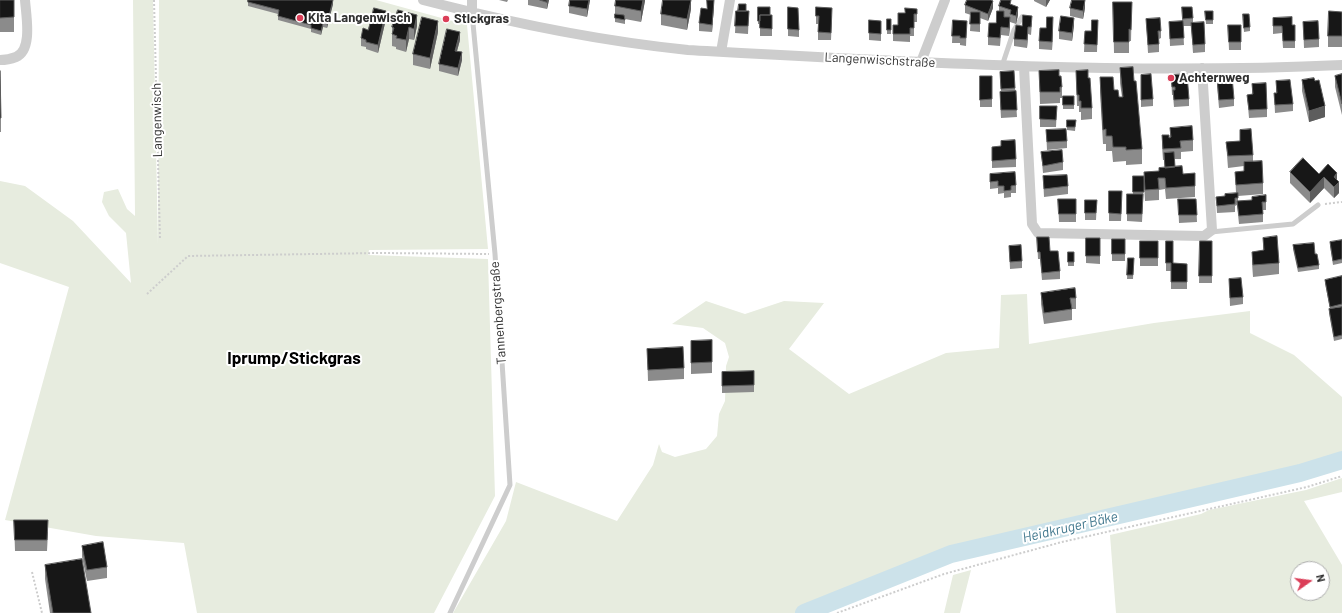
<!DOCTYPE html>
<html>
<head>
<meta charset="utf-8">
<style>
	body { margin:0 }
	#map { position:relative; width:1342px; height:613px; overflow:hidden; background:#fff; font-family:Barlow,sans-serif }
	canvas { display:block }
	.north { position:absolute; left:1290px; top:561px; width:40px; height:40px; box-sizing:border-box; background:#fff; border:1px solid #acacac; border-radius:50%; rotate:76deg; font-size:11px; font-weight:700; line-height:16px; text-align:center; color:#303030 }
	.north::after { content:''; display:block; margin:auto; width:14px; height:18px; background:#db3e58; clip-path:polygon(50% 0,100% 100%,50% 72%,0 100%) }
</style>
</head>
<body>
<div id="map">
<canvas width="1342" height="613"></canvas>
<div class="north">N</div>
</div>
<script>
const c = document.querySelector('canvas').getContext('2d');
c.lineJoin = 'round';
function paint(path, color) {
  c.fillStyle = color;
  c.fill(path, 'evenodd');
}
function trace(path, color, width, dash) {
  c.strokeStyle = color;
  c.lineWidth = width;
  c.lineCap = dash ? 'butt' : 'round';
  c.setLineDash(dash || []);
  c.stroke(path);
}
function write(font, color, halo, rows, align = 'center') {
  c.font = font + ' Barlow,sans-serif';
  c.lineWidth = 4;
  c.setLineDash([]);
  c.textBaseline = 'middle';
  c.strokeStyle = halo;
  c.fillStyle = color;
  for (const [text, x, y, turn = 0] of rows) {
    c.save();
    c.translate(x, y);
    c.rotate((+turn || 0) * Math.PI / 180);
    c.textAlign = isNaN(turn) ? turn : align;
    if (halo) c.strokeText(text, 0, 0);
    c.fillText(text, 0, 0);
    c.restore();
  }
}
const green = new Path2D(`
	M133,0h20l5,245 1,-245h217l91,25 21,224 -119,1 -1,5 120,4 7,237 -61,117h-237l-13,-70 -88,-7 -91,-16 64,-233 -69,-24v-82l25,5 48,35 58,62 -5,-50 -17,-17 -7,-14 2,-10 14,-3 9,20 8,7z
	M1027,294l2,50 125,-21 96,-12v22l44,22 48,42v62l-42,13 -350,81 -151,60h-346l53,-92 10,-39 101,39 36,-56 6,-21 3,8 13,5 31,-8 11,-13 2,-22 6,-13 1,-35 3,-9 -4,-14 -22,-15 -31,-4 34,-23 39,13 39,-13 40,2 -35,46 60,45 97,-41 53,-5 2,-53z
	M1342,478v14l-38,9 38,64v48h-226l-6,-78 91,-21 8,-4 97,-20zM1298,569h24v24h-24z
	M971,570l-11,43h-16l9,-38z`);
const river = new Path2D(`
	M804,613l147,-59 349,-81 42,-13`);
const path = new Path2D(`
	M154,0l6,240
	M1325,204l17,-2
	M147,294l41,-38 191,-3 110,1
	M32,572l10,41
	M837,613l107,-39 118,-32 245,-55 35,-11`);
const service = new Path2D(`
	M1002,66l12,-36 8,-13
	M1211,232l82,-8 25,-19
	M450,613l60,-128 -15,-231 -23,-241`);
const minor = new Path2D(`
	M423,0c88,23 175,41 265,50 218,12 436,25 654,15
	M472,13v-13
	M721,52l9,-52
	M0,60c5,0 11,-1 16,-3 17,-7 10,-42 9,-57
	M921,62l24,-62
	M1024,67l8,157 6,9 166,3 8,-6 -10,-162`);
const wall = new Path2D(`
	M0,0l14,17v15h-14z
	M499,0h9l-1,2z
	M528,0h21l-2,9 -19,-4z
	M590,0l-3,17 -18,-4v-7z
	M645,0l-4,22 -16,-3v5l-10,-2v-16z
	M691,0v9l-4,21 -26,-5v-11z
	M1034,0h16l-4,7 -12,-6z
	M248,2l85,2 -6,24 -4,-1 -2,8 -10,-3v-3l-33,-9v-6l-30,-8z
	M1113,2h19l-1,39h-2v12h-15z
	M714,5l-2,27 -13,-1v-8l8,-14z
	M965,5l28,3 -5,13 -8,-3v14l-10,-1 1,-16 -6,-2z
	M1012,5l6,10 -2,9 -6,-2 -1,14 -8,-1 -1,11 -12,-1v-8l8,-14 3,-12v-5z
	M758,7l12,8h2v21h-12v-12h-2z
	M788,7l11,23v7l-11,-1z
	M816,7l16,9 -1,24h-13v-16h-2z
	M1182,7l11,11v5l12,21v8l-12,1 -2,-27h-8l1,19 -14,1 -1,-24 13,-1z
	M1070,8h15l-2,11 -13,-3z
	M917,9v13h-3v14h-4v6l-17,-1v-16h5l7,-12z
	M736,11h13l-1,23 -13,-1z
	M1205,11l8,9v4h-7z
	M1342,12v35h-14v-11z
	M1243,18l7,9v4l-6,1z
	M1273,18l19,7h3v23h-12l-1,-15 -9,1z
	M386,19l-8,34 -12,-4v-2l-5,-1v-8l7,-8z
	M887,19h4v15h-4z
	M1146,19l15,12v7l-2,1v13l-11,1z
	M869,20l12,1v20l-12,-1z
	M953,20l14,1 -1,25 -6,-1v-2h-8z
	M1098,20l-1,32h-13l1,-21h6z
	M1303,22l16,17v8l-15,1z
	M1032,23l-1,12 -3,-1 -1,14 -13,-2v-7l8,-13z
	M1053,25l-1,25 -13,-1v-8l7,-13z
	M1074,25l-2,16 -13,-2v-8z
	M1228,25h13v25h-12z
	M417,26l-3,14 -5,-1 -3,13 -10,-3v-2l-4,-1v-19z
	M438,32l-8,37 -17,-4v-11z
	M460,40l-3,11 5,9 -4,16 -19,-5v-7z
	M1120,68l14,13 8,68v15l-16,1v-4l-13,1 -1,-11h-6v-7h-3l-3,-52v-15l14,13 5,7h3l-2,-14z
	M0,71l1,47v14h-1z
	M1014,71l3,46 -16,1 -1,-18v-8h1l-1,-20z
	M1039,71l20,5 3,11v11h-2v5l-20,1z
	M1076,71l12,7 4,30v11l-11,1v-8h-2v-6h-2z
	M1342,74v41l-7,-28v-11z
	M1141,75l12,24v7l-12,1z
	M1171,75l18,24v7l-15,1 -1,-12h-1z
	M980,76h12v31h-12z
	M1217,78l17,21v7l-15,2 -2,-23z
	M1302,80l23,37 -16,5 -7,-31z
	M1276,81l17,23v7l-18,2 -1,-20h2z
	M1252,84l15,25v8l-18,1 -2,-23 5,-1z
	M1063,96h11v13h-11z
	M1040,106h17l-1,21h-16z
	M1067,120h9l-1,11 -8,-1z
	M1170,128l23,12v11l-12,1v7h-6v8l20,19v11l-29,2 -1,-10 -6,1v10l-14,1 -1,-18 -2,39 -15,-1v-27h6v-18h11l15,-5 6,-3 -1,-8h-1l-1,-14v-11l8,2z
	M1046,130l21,11v7l-20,2z
	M1240,130l13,25v6l10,22v11l-25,2v5l28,1v8h-3v12l-24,2 -2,-19 -2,1v6l-18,1 -1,-16 9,-1 11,-3 -1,-21 9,-1v-5l-16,2 -2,-26 14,-1z
	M992,147l24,12v8l-24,1z
	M1041,152l22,10v8l-20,3z
	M1290,172l29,2 18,7 2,12 -5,5 -10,-10 -14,15 -20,-20z
	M990,174l26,11v8h-5v4l-7,1v-5l-6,1v-6l-8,1z
	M1043,176l25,10v8l-24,3z
	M1058,199h18v23h-17z
	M1122,199l-1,22h-12v-8z
	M1178,199h18l1,23 -18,1z
	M1085,200h12l-1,20h-11z
	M1037,237l13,14 10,20v8l-18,1 -2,-21h-2z
	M1086,238h14v26l-14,-1z
	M1263,238l16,25v11l-26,3 -1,-14v-11l11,-1z
	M1112,239h13v22h-13z
	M1342,240v23l-9,2 -3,-19v-4z
	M1140,241h18v25h-18z
	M1166,241l7,22 14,1v25h-16v-18h-5z
	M1200,241h12v42h-13z
	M1293,245l22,9 4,11v4l-21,3 -5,-23z
	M1009,246l13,15v7l-12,1z
	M1068,252h6v14h-6z
	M1128,258h6l-1,21h-6z
	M1342,276v63l-8,2 -5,-28 1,-4 -5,-26v-3z
	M1229,279l14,18v7l-13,2z
	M1041,293l35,5v11h-4v11l-28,4 -3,-20z
	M691,341l21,21v11l-21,1z
	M647,349l37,19v11l-36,2z
	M754,371v21l-32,1v-21z
	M14,520l34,12 -1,19h-32z
	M82,546l25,21v11l-20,3 -5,-24z
	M45,565l46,48h-41l-5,-34z`);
const shadedWall = new Path2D(`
	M333,0v4l-6,24v-4z
	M547,0h2l-2,9z
	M589,0h1l-3,17v-8z
	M643,0h2v1l-4,21v-11z
	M691,0v9l-4,21v-11z
	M714,0v5l-2,27v-7z
	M1046,0h4l-4,7z
	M1085,0v8l-2,11v-8z
	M993,1v7l-5,13v-7z
	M1018,7v8l-2,9v-8z
	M386,11v8l-8,34v-8z
	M417,15v11l-3,14v-11z
	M1010,17v8l-1,11v-8z
	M1053,17v8l-1,25v-8z
	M1074,18v7l-2,16v-8z
	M438,21v11l-8,37v-11z
	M323,23v4l-2,8v-4z
	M409,27v12l-3,13v-12z
	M1028,27v7l-1,14v-8z
	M460,32v8l-5,18v-7z
	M462,52v8l-4,16v-8z
	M1325,106v11l-16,5v-11z
	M1337,173v11l2,-2v11l-5,5v-21z
	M1324,177v11l-14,15v-11z`);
const building = new Path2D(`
	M0,0h14v17l-14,1z
	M248,0h85l-6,24 -4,-1 -2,8 -10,-3v-3l-33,-9 1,-6 -31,-8z
	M540,0h7v2z
	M570,0h19l-2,9 -18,-3z
	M616,0h27l-2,11 -26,-5z
	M663,0h28l-4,19 -26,-5z
	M707,0h7l-2,25 -13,-2 2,-15 6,1z
	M967,0h24l2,1 -5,13 -23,-9z
	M1001,0h10l-1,4 8,3 -2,9 -6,-2 1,-4 -12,-4z
	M1072,0h13l-2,11 -13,-3z
	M1113,2h19l-1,28 -2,-1v13h-15z
	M739,4h7v7h-8z
	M758,7h12v8h-10v6h-2z
	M788,7l10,1 1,22 -11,-1z
	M816,7l16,1 -1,25 -13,-1 1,-16h-3z
	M1182,7h10l1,11 -10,1z
	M374,8l12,3 -8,34 -12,-3v-2l-5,-2 2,-10 5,2z
	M905,8l12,1v5h-3v14h-4v6h-17v-9h5v-12h7z
	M398,10l19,5 -3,14 -5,-2 -3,13 -10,-2 1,-2 -5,-2 2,-6 -2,-1z
	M736,11h13l-1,15h-13z
	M997,11h7v6h6l-1,11 -8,-1 -1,11 -12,-1 1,-14h7z
	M1205,11h8v9h-7z
	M1329,11l13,1v24h-14z
	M971,12h9v12h-10z
	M615,14l9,1 1,5 -10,-2z
	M1243,14h6l1,13 -6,1z
	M760,15h12v14l-12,-1z
	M1023,15l9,1 -1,11h-3l-1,13 -13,-1 2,-14 6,1z
	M1061,16l13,2 -2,15 -13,-2z
	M422,17l16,4 -8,37 -17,-4z
	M1047,17h6l-1,25 -13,-1 1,-13h6z
	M1292,17v8h3v16h-12l-1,-15h-9v-8z
	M1160,18l1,13h-3l1,13 -11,1 -2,-26z
	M887,19h4v11h-4z
	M869,20l12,1v13l-12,-1z
	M953,20l14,1 -1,17h-6v-2h-8z
	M1092,20h6l-1,25 -13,-1 1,-13h6z
	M1183,21l1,17 -14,1 -1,-17z
	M1318,21l1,18 -15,1 -1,-18z
	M1204,22l1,22 -12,1 -2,-22z
	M1228,25h13v17h-12z
	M447,29l13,3 -5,19 7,1 -4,16 -19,-4z
	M1133,67l1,14h2l6,68 -16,1v-3h-13l-1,-11h-6v-7l-3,1 -3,-53h13l1,13h4l1,7h4l-3,-29z
	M1059,70v6h2l1,11h-2v5h-20l-1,-21z
	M1088,70v8h2l2,30h-11v-7h-2v-6h-2l-1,-24z
	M0,71l1,47h-1z
	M1014,71l1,17 -14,1 -1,-17z
	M1151,74l2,25 -12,1v-25z
	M1187,74l2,25 -15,1 -1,-10h2v-3h-3l-1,-12z
	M1342,74v30l-7,-28z
	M980,76h12v23l-12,1z
	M1232,76l2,23 -15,1 -2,-22z
	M1314,78l1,3 4,-1 6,26 -16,5 -7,-31z
	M1290,80l3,24 -18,1 -1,-12h3l-1,-12z
	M1266,83l1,26 -18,1 -2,-15 6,-1 -1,-10z
	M1016,91l1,19h-16l-1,-18z
	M1063,96h11v9h-11z
	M1040,106h17l-1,14 -16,-1z
	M1067,120h9l-1,7h-8z
	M1192,126l1,14 -13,1 1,7 -18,1 -1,-14h7v3l2,-1 -1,-9z
	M1066,129l1,12 -20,1 -1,-12z
	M1251,129l2,26 -25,1 -2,-14 14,-1v-11z
	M1015,140l1,19 -24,2v-14l9,-1v-5z
	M1062,150l1,12 -20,4 -2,-14z
	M1174,152l1,15 -10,1 -1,-15z
	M1303,158l16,16 9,-10 9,9 -3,4 5,5 -5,5 -10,-10 -14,15 -20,-20z
	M1262,161l1,22 -27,2 -1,-13 9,-1v-9z
	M1182,166l1,8 12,-1v13l-29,2 -1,-10h-7l1,11 -14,1 -1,-18 15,-1v-3z
	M1015,172l1,13 -5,1v4l-7,1v-5h-6v-5l-8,1v-8z
	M1067,175l1,11 -24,3 -1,-13z
	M1133,176h11v16h-11z
	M1109,191h13l-1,23 -12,-1z
	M1238,193v5h-3v6l-18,2 -1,-9 9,-1v-2z
	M1127,194h16l-1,20h-15z
	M1266,195v7h-4l1,12 -24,2 -2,-15 15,-1v-3z
	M1058,199h18v15h-17z
	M1178,199h18l1,16h-18z
	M1085,200h12l-1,13h-11z
	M1277,236l2,27 -26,2 -1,-13 12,-2 -1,-12z
	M1037,237h12l1,14h8l2,20 -18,2 -2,-21h-2z
	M1086,238h14v18h-14z
	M1112,239h13v15h-13z
	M1342,240v19l-9,2 -3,-19z
	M1140,241h18v17h-18z
	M1166,241h7v22l14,1v18h-16v-19h-5z
	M1200,241h12v35h-13z
	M1314,243l1,11h2l2,11 -21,3 -5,-23z
	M1021,245l1,16 -12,1 -1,-16z
	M1068,252h6v10h-6z
	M1128,258h6l-1,17h-6z
	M1342,276v28l-12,3 -5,-27z
	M1241,278l2,19 -13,1 -1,-19z
	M1075,288l1,10h-6l2,11 -28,4 -3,-20z
	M1342,307v28l-8,2 -5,-28z
	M712,340v22l-21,1v-22z
	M683,347l1,21 -36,2 -1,-21z
	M754,371v14l-32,1v-14z
	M14,520h34l-1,20h-32z
	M103,542l4,25 -20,3 -5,-24z
	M82,559l9,54h-38l-8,-48z`);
const markers = [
	[300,18,4,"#db3e58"],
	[446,19,4,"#db3e58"],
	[1171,78,4,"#db3e58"]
];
const poiNames = [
	["Kita Langenwisch",308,18],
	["Stickgras",454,19],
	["Achternweg",1179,78]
];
const streetNames = [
	["Langenwischstraße",880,60,3],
	["Langenwisch",157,120,-91],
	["Tannenbergstraße",498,313,-94]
];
const waterNames = [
	["Heidkruger Bäke",1070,527,-13]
];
const districtNames = [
	["Iprump/Stickgras",294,358]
];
paint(green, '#e7ecdf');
trace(river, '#cce2ea', 18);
trace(path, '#cdcdcd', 2, [2, 2]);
trace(service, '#cdcdcd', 5);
trace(minor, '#cdcdcd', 10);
paint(wall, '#8b8b8b');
paint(shadedWall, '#5d5d5d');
paint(building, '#171717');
trace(building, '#5d5d5d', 1);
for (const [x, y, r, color] of markers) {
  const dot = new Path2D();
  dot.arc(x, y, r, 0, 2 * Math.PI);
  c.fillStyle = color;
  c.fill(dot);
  trace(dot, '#fff', 1.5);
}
write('bold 13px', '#303030', '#fff', poiNames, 'left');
write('13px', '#303030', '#fff', streetNames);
write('italic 14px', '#42788e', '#fff', waterNames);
write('bold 17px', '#000', '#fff', districtNames);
</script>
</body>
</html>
